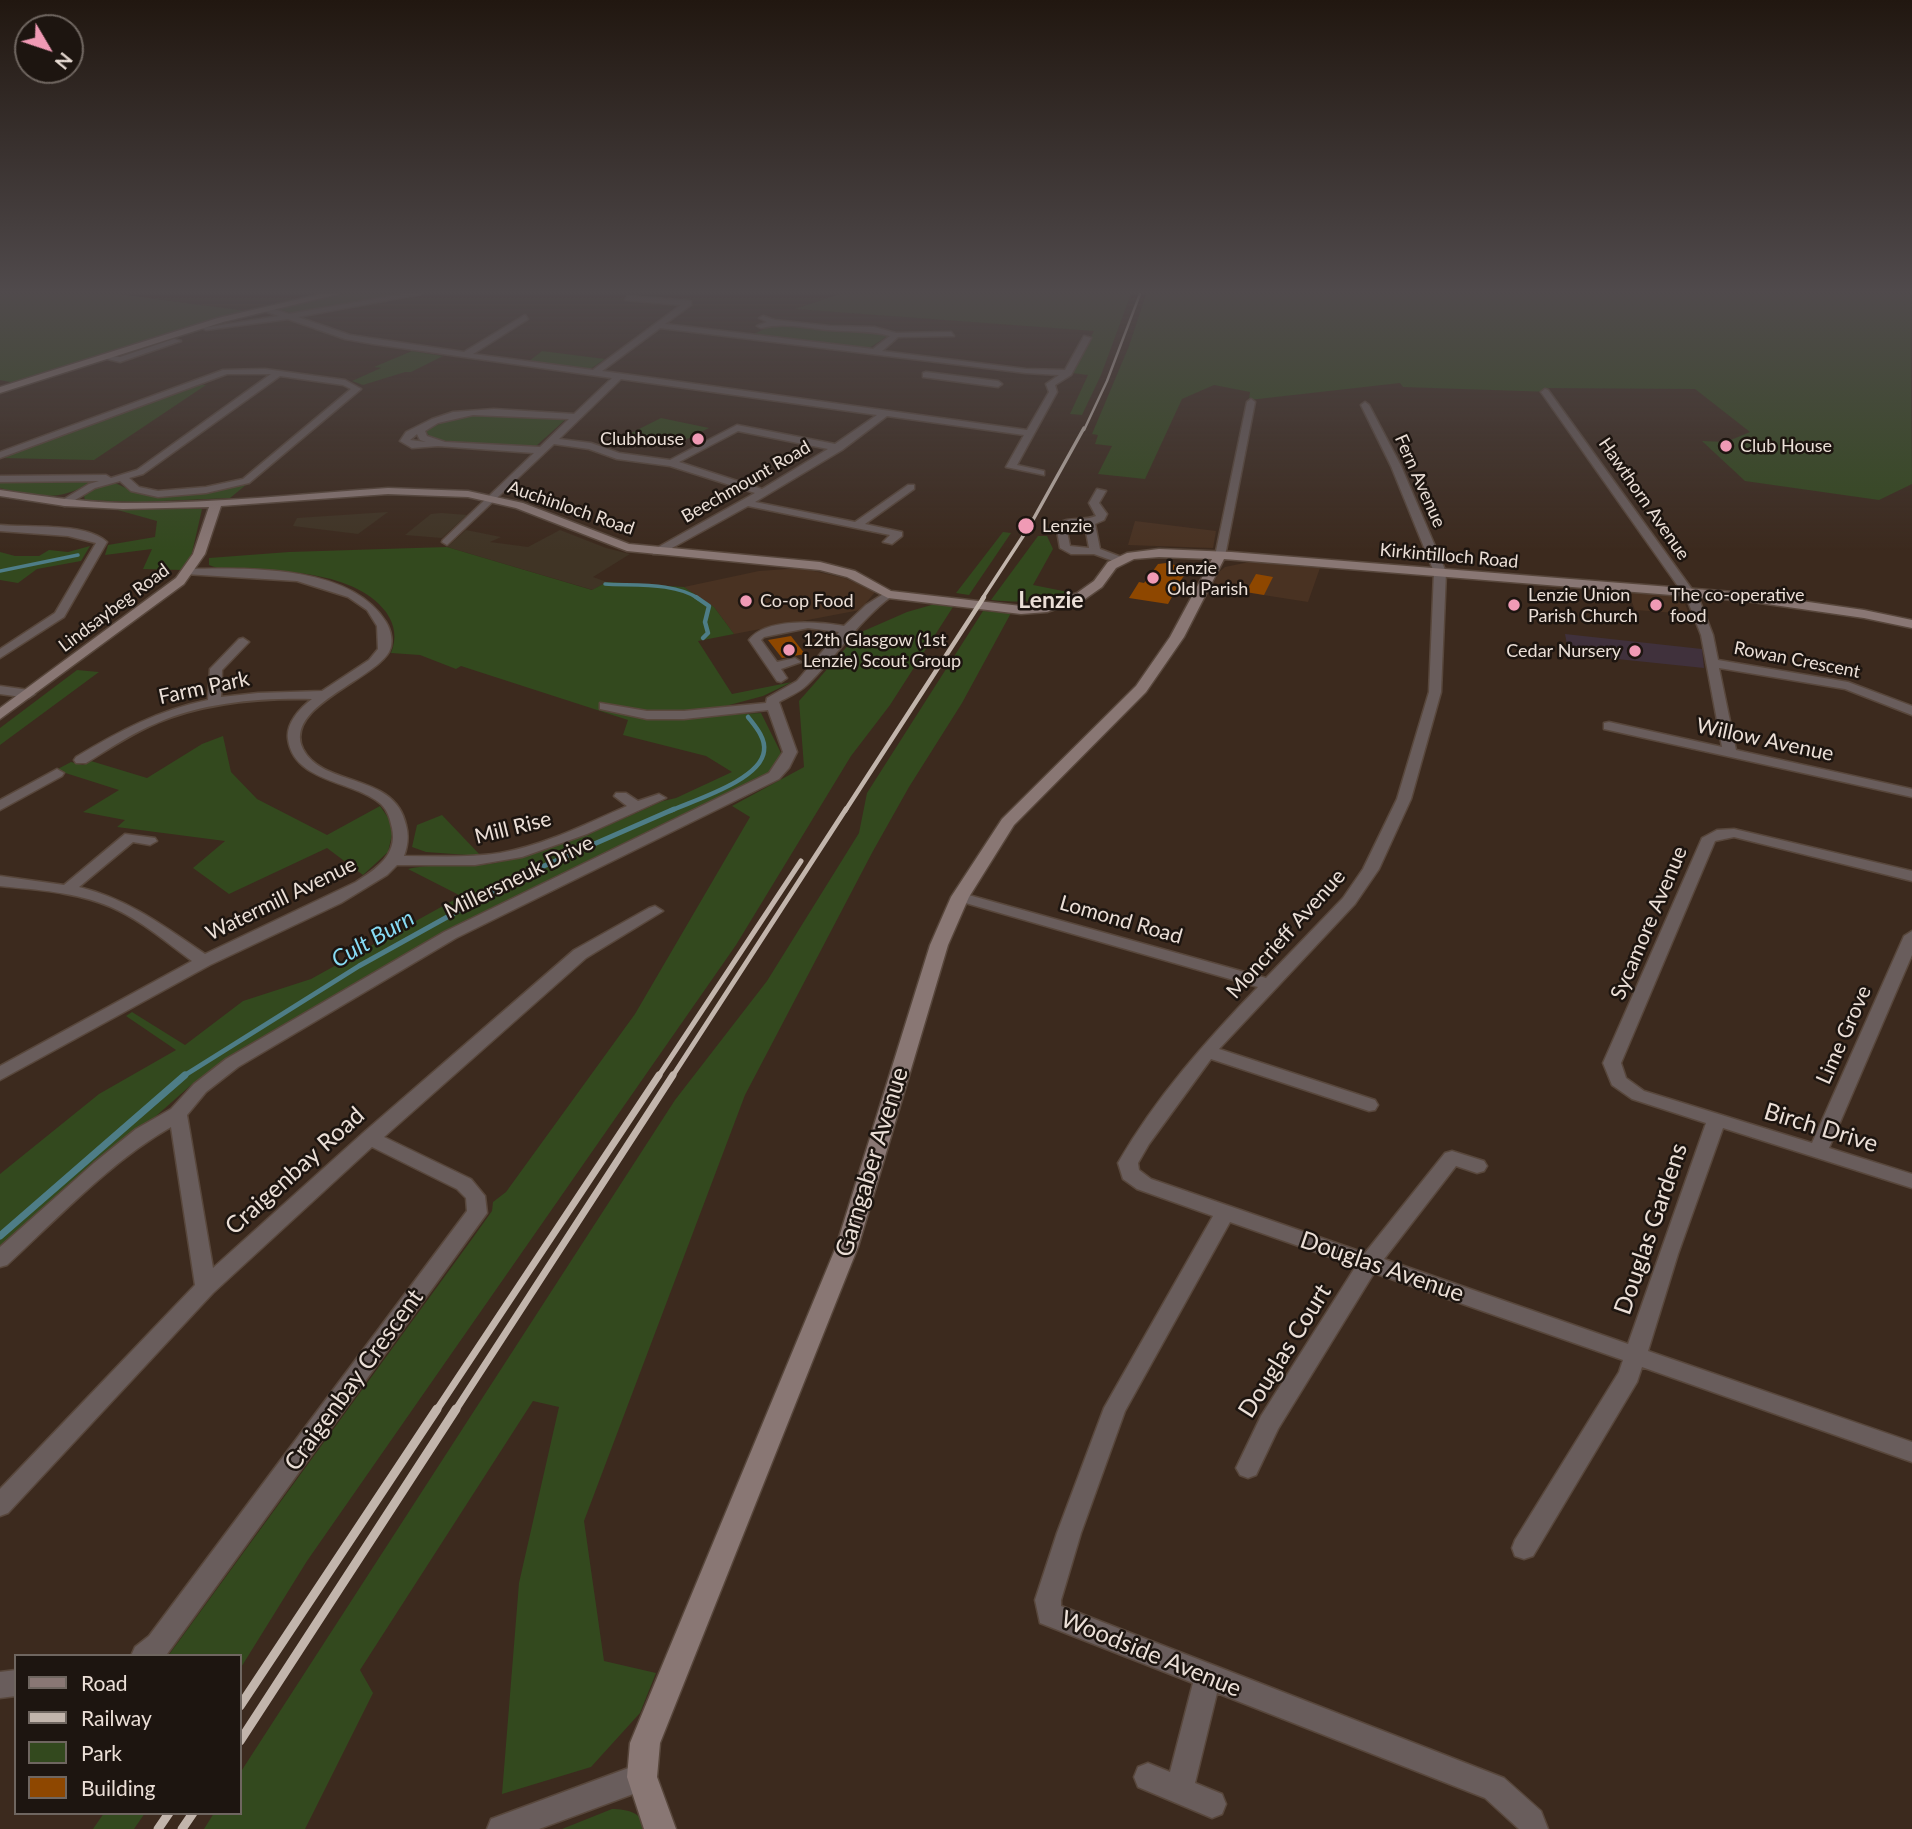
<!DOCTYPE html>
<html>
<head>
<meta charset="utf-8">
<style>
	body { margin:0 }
	#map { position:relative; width:1912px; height:1829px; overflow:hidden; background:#3c2a1e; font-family:Lato,sans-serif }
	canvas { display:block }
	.legend { position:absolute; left:14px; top:1654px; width:228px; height:161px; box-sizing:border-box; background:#1d1510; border:2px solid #6f6660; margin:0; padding:9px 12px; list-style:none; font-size:21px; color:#ebdfd7 }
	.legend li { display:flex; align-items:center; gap:14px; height:35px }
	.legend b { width:35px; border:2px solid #6f6660 }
	.north { position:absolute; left:14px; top:14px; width:70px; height:70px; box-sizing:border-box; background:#1d1510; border:2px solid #6f6660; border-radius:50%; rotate:129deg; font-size:19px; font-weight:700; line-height:28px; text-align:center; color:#ebdfd7 }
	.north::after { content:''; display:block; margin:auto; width:24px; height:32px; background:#f09ab5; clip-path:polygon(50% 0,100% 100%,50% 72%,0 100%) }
</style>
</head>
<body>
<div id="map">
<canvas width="1912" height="1829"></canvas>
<ul class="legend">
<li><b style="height:9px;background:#897774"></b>Road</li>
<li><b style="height:9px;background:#c2b5ac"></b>Railway</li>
<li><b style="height:19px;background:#33491e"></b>Park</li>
<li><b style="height:19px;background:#8e4700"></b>Building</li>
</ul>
<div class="north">N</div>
</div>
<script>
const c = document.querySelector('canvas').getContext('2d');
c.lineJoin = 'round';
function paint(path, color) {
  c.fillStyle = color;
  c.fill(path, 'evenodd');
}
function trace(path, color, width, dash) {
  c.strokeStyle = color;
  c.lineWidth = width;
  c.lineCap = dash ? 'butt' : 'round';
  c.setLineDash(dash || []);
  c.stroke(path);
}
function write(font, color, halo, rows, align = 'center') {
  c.font = font + ' Lato,sans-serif';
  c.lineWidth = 5;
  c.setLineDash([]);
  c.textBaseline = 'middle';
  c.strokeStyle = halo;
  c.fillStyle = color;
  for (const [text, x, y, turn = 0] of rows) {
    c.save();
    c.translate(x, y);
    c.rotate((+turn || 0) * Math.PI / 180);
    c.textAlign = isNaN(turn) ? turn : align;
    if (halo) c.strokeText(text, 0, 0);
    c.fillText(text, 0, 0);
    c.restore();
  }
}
const built = new Path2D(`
	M1135,521l81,10 -3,17 -85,-3z
	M1249,562l71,6 -12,34 -96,-15 7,-15 6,-5z
	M801,568l43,10 32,13 -16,19 -126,24 -20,-27 -30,-20 75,-16z
	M1628,592l54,4 7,18 -54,-4z`);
const industrial = new Path2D(`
	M388,512l-30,22 -65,-8 4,-8z
	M441,513l26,2 -25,23 -37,-3 26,-21z
	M466,530l35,7 -11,5 38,5 32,-17 46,18 24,6 -37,23 14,5 -14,8 -146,-43z`);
const education = new Path2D(`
	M1565,634l137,15 2,19 -135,-14z`);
const green = new Path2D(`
	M0,294h119l127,17 -231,72 -15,-3z
	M345,294h68l-119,20 -16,-5z
	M840,294h291l-30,81 -19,40 -12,-1 18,-39 -16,-2 22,-42 -299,-22z
	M1146,294h764l2,190 -33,16 -134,-19 -43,-40 24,1 24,-10 -55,-43 -148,-1 4,4 -148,-5 -3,-4 -151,17 1,-8 -36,-7 -32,14 -37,80 -47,-5 14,-28 -17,-2 3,-9 -6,-1 37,-88z
	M783,325l89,6 17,4 -21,14 -116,-14 16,-8z
	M412,351l31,5 -32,16h-6l-42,13 -11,-4 29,-13 -7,-1z
	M542,351l63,8 -16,11 -61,-8z
	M194,385h12l-112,75 -94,-2z
	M484,414l82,5 -31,28 -95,-6 -10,-4 -4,-6 23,-12z
	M661,418l48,10 -34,17 -48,-10z
	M82,478l8,4c-30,21 -57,14 -90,6v-7l45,1z
	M115,483l22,10 61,1 49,-10 -17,14 -91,4 -54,-2 -1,-4 12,-9z
	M114,509h88l-10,44 -9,17 -40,-1 9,-20 -47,6 3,-10 47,-8 2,-16z
	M1003,532l8,1 -42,62 -13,-2z
	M1038,536h9l6,13 -20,36 40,8c-29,9 -52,10 -82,7z
	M90,546l-9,15 -44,8 -19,14 -18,-3v-28l15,4h24l10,-6 19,2z
	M447,547l145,43 15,-8 77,5 30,20 20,27 -36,7 34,53 60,-12 -29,14 -41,11 1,8 38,-2 20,40 -9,18 -327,160 -217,128 -38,27 -190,168v-80l99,-80 77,-44 -50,-34 6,-4 53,33 58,-44 68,-22 150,-83 -53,-27c30,-7 62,0 92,-7 57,-12 111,-38 163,-61l13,-3 56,-26 -26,-16 -83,-21 5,-15 -167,-54 -5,3 -36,-14 -29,-2c6,-15 4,-28 -5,-41 -34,-45 -118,-41 -169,-44l-8,-3v-7l80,-6z
	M935,604l18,3 -63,98 -39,51 -115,189 -429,616 -67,108v-13h-72l304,-417 20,-28 1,-9 13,-10 129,-178 115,-197 -18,-11 72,-39 -5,-66 60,-68 48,-21z
	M983,611l28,2 -49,90 -53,84 -36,64 -128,244 -161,426 20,140 52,12 -16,40 -49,54 -89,27 17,-211 40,-176 -26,-6 -173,269 13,23 -68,136h-101l10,-16h26v-40l435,-673 92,-119 92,-148 8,-40z
	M77,670l22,2 -99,73v-17z
	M223,736l8,36 26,27 70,36 53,-29 14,20 -6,26 -25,23 -36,-27 -98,46 -36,-26 32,-27 -108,-14 8,-7 -42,-8 36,-22 -63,-20 15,-8 12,3 8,-4 56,17 55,-34z
	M442,815l39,41 -55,-4 -14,-5 5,-22z
	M612,1809c16,0 30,4 36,20h-86z
	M104,1813h41l-11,16h-41z`);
const streamFar3 = new Path2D(`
	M0,571l78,-16
	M605,584c28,2 70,-2 94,15`);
const streamFar2 = new Path2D(`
	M696,597l13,9 -4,16 3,11 -5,5
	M670,811c24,-11 91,-31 94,-60 2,-13 -9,-25 -16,-34`);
const streamFar1 = new Path2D(`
	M182,1077l177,-111 162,-90 153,-67`);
const stream = new Path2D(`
	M0,1236l185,-161`);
const building = new Path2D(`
	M1166,563l22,5 -20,36 -39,-6 10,-16 5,1 14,-19z
	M1256,574l17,3 -9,18 -18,-3z
	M791,636l14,18 -23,4 -14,-18z`);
const street = new Path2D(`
	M403,294h18l-123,23 52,18 114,17 61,-37 3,4 -55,35 120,16 88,-65 -56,-5 3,-4 63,5v4l-26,19 208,25 17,-13c-21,-6 -40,-4 -62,-6 -22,-2 -45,-8 -67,-2l-4,-2 10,-4 -8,-4 4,-2 12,4 55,6 44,1 22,6 55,-1 3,4 -56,1 -16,14 144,18 39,1 19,-34 7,2 -20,37 -16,10 2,7 -40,73 27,6v4l-38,-8 18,-32 -137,-19 -45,34 -87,52 100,20 53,-37h6v4l-49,35 37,8v4l-10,8 -9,-2 7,-7 -142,-29 -87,48h-8v-4l102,-57 -85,-27 -53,-7 -28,-10 -35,-5 -107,101 -5,-3 1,-2 91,-87 -96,-7 -26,2 -12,-7 6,-9 26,-13 21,-7 41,-3 80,5 38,-36 -239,-34 -28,-5 -57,-20 -82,11 -4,-2 77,-12 -15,-5 3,-4 22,7zM660,328l366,45 33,2 -13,9 3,8 -22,38 -425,-59zM621,379l256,36 -42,29 -98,-19 -67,35 -51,-7 -28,-10 -32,-4zM473,415l96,4 -29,28 -95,-5 -18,-6 -2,-5 13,-8zM738,431l90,18 -66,40 -83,-27zM417,434l3,6 6,2 -16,-2z
	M174,339l7,2 -61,21 -21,-5 4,-2 17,2z
	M265,369l80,11 16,9 -112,94 -43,10 -48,4 -27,-6 -11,-10 -25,7 -30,18 -4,-1v-4l28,-17 10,-3 -99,1v-6l106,-1 5,3 26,-8 134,-96h-44l-227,84v-6l223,-82zM280,376l63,9 8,4 -108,90 -37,8 -48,4 -19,-4 -10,-9 14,-4z
	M926,372l72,9 4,3 -4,3 -75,-10v-4z
	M1545,389l3,1 151,209 14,36 5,25 130,22 64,24v9l-67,-26 -126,-21 17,82 176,39v8l-308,-68v-6l5,-1 113,25 -21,-112 -14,-36 -146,-207z
	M1251,399l4,3 -30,154 -5,3 -5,-3 32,-154z
	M1365,402l4,3 32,61 45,106 -5,120 -30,107 -32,70 -24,35 -136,145 156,51 3,5 -3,5 -6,1 -158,-52 -62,85 -11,19 1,7 12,9 214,74 80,-100 7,-2 32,10 3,5 -3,5 -7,2 -21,-7 -72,93 244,85 78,-221 -74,-24 -20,-14 -9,-22 99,-225 15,-8 17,-1 178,42v10l-178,-44 -19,4 -94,222 5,15 18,13 168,52 92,-207 8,-5v24l-83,193 83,26v14l-189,-60 -45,126 -30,97 264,91v20l-270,-95 -5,15 -104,174 -9,3 -9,-3 -3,-8 3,-8 104,-168 4,-12 -249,-87 -96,156 -22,46 -8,3 -8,-3 -4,-7 25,-52 95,-150 -126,-44 -105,189 -44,122 -20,67v6l443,172 37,33 7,18h-29l-34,-31 -268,-105 -22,90 27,11 4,10 -4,10 -10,4 -74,-31 -4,-10 4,-10 10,-4 22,9 23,-89 -153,-60 -5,-23 22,-67 47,-125 109,-192 -76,-27 -14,-10 -5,-16c38,-66 88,-122 140,-176l-303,-87 -3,-3 3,-3h10l301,84 77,-80 20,-29 34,-70 32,-107 5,-120 -43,-106 -30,-61z
	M1097,489l9,2 -7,12 8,11 -3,6 -9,4 5,25 24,9v4h-8l-22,-8h-23l-11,-6 -4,-23c12,-10 25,-3 40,-9l-7,-13zM1070,524l15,2 4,22 -19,-2 -4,-20z
	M0,525c29,3 85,-3 107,17l-43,75 -64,41v-9l55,-36 41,-70 -28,-7 -68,-5z
	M189,569c60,-1 162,-4 197,53 5,8 8,21 3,30 -17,29 -106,55 -86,97 20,39 92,23 103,76 3,11 2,20 -2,31 32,0 64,2 96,-3 45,-8 86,-29 127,-47l-13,-10 2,-3h10l12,8 21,-7 7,4 -79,36 -65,23 -47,8h-78l-10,10 -46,28 -131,62 -210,115v-14l192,-105c-26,-19 -51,-41 -81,-54 -35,-15 -74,-17 -111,-21v-10l64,9 61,-51 30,4 2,3 -7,4 -17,-3 -54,45c49,12 85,39 126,67l151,-72c20,-13 42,-27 36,-54 -2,-9 -4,-17 -11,-24 -28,-24 -87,-21 -93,-65 -2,-16 12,-31 24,-40 -52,-1 -107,3 -155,24 -25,10 -48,26 -71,40h-10l-2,-3 2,-3c43,-26 83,-47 132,-57l2,-31 29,-30 4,-1 6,4 -27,28 -1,27 37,-4 64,-2 47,-31 9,-11 -1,-23 -10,-16 -19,-13 -51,-16 -112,-7v-4z
	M888,591l4,1v4c-34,25 -55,60 -85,89 -7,7 -19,12 -28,17l18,50 -8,16 -10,11 -323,159 -218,129 -32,25 -19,23 26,153 150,-135 211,-183 75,-42 6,-2 8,5 -77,47 -202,179 87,42 14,17 2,17 -320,441 -36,2 4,-9 14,-11 318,-425 -1,-13 -9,-9 -85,-42 -159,146 -205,220 -8,3v-27l195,-204 -24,-158c-61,35 -112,90 -164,138l-7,2v-20l94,-84 42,-34 35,-20 23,-25 32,-25 218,-127 325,-159 14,-21 -15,-42 -84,9h-37l-47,-10v-6l47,8h37l82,-8 1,-5 30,-17 42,-49 -31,-4 -44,9 -3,3 16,22 18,-4 6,4 -20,7 6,9 -6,4 -4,-1 -28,-41c17,-23 70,-18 95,-14l22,-21z
	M0,686l29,4 6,4 -6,4 -29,-4z
	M57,769l7,4 -2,3 -62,34v-10z
	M16,1670v26l-16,2v-26z
	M642,1763l10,4 4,10 -4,10 -113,42h-52l4,-10z`);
const secondary = new Path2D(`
	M321,294h17l-115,28 -223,71v-6l218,-69z
	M388,488l80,3 55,12 106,41 191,18 35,9 36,20 130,15 24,-2 32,-11 17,-12 14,-19 19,-9 32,-4 72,3 515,41 118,17 48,10v8l-48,-10 -118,-17 -522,-42 -40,78 -38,55 -132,133 -45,72 -21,48 -90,302 -198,496 -3,34 19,52h-32l-17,-52 3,-34 206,-496 94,-302 21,-48 51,-78 134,-133 34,-49 42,-78 -53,-2 -25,2 -18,9 -14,19 -17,12 -38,13 -26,2 -133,-16 -41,-21 -27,-7 -193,-19 -111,-43 -48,-11 -80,-3 -167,12 -16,48 -21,30 -184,135v-11l176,-130 17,-24 16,-47 -86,2 -58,-3 -65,-10v-6c41,6 81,12 122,13 88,1 178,-9 266,-15z`);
const railFar5 = new Path2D(`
	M1084,430l23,-49 33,-87`);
const railFar4 = new Path2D(`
	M982,599l47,-72 55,-99`);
const railFar3 = new Path2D(`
	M845,811l139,-214`);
const railFar2 = new Path2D(`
	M658,1077l143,-216
	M672,1077l174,-268`);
const railFar1 = new Path2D(`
	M436,1411l223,-336
	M455,1411l218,-336`);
const rail = new Path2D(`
	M240,1706l197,-297
	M240,1741l216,-332
	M158,1829l11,-16
	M182,1829l11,-16`);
const markers = [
	[698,439,7,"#f09ab5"],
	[1726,446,7,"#f09ab5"],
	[1026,526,9,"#f09ab5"],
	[1153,578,7,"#f09ab5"],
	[746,601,7,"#f09ab5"],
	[1514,605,7,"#f09ab5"],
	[1656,605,7,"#f09ab5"],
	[789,650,7,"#f09ab5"],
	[1635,651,7,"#f09ab5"]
];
const farPoinames = [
	["Clubhouse",684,439,"right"],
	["Club House",1740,446],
	["Lenzie",1042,526],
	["Lenzie",1167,568],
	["Old Parish",1167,589],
	["Lenzie Union",1528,595],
	["Parish Church",1528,616],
	["The co-operative",1670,595],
	["food",1670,616],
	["Co-op Food",760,601],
	["12th Glasgow (1st",803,640],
	["Lenzie) Scout Group",803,661],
	["Cedar Nursery",1621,651,"right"]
];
const farStreetnames = [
	["Fern Avenue",1420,481,66],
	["Beechmount Road",746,482,-30],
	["Hawthorn Avenue",1644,499,55],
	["Auchinloch Road",571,508,19],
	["Kirkintilloch Road",1449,556,5],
	["Lindsaybeg Road",114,608,-37],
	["Rowan Crescent",1797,660,11]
];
const streetNames = [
	["Farm Park",204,688,-12],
	["Willow Avenue",1765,740,12],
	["Mill Rise",513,828,-14],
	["Millersneuk Drive",519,877,-26],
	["Watermill Avenue",281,899,-26],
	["Lomond Road",1121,920,16],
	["Sycamore Avenue",1649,923,-67],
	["Moncrieff Avenue",1286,934,-48],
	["Lime Grove",1844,1035,-66]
];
const farDistrictnames = [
	["Lenzie",1051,601]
];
const waterNames = [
	["Cult Burn",373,939,-30]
];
const nearStreetnames = [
	["Birch Drive",1821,1128,17],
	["Garngaber Avenue",872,1162,-73],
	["Craigenbay Road",295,1171,-42],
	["Douglas Gardens",1651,1229,-71],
	["Douglas Avenue",1382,1267,19],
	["Douglas Court",1285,1351,-58],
	["Craigenbay Crescent",354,1380,-54],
	["Woodside Avenue",1151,1654,22]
];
paint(built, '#493222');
paint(industrial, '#403425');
paint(education, '#40313c');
paint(green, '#33491e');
trace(streamFar3, '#4e7d87', 3.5);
trace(streamFar2, '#4e7d87', 4.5);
trace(streamFar1, '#4e7d87', 5);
trace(stream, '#4e7d87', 7);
paint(building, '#8e4700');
trace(street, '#58473c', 3);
trace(secondary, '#58473c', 3);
paint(street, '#695d5c');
paint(secondary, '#897774');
trace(railFar5, '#c2b5ac', 2.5);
trace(railFar4, '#c2b5ac', 3.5);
trace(railFar3, '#c2b5ac', 4.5);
trace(railFar2, '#c2b5ac', 5);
trace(railFar1, '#c2b5ac', 7);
trace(rail, '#c2b5ac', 9);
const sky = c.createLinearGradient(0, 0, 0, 551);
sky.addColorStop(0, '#211710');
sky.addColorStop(0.53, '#504a4c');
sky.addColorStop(1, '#504a4c00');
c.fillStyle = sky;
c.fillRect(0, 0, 1912, 551);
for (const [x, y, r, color] of markers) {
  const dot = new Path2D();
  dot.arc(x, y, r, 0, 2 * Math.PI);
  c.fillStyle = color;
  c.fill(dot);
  trace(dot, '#1d1510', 2.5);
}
write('18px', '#ebdfd7', '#1d1510', farPoinames, 'left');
write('18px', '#ebdfd7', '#1d1510', farStreetnames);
write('21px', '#ebdfd7', '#1d1510', streetNames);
write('bold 23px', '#ebdfd7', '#1d1510', farDistrictnames);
write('italic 23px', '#87dbf4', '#1d1510', waterNames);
write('24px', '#ebdfd7', '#1d1510', nearStreetnames);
</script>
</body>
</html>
